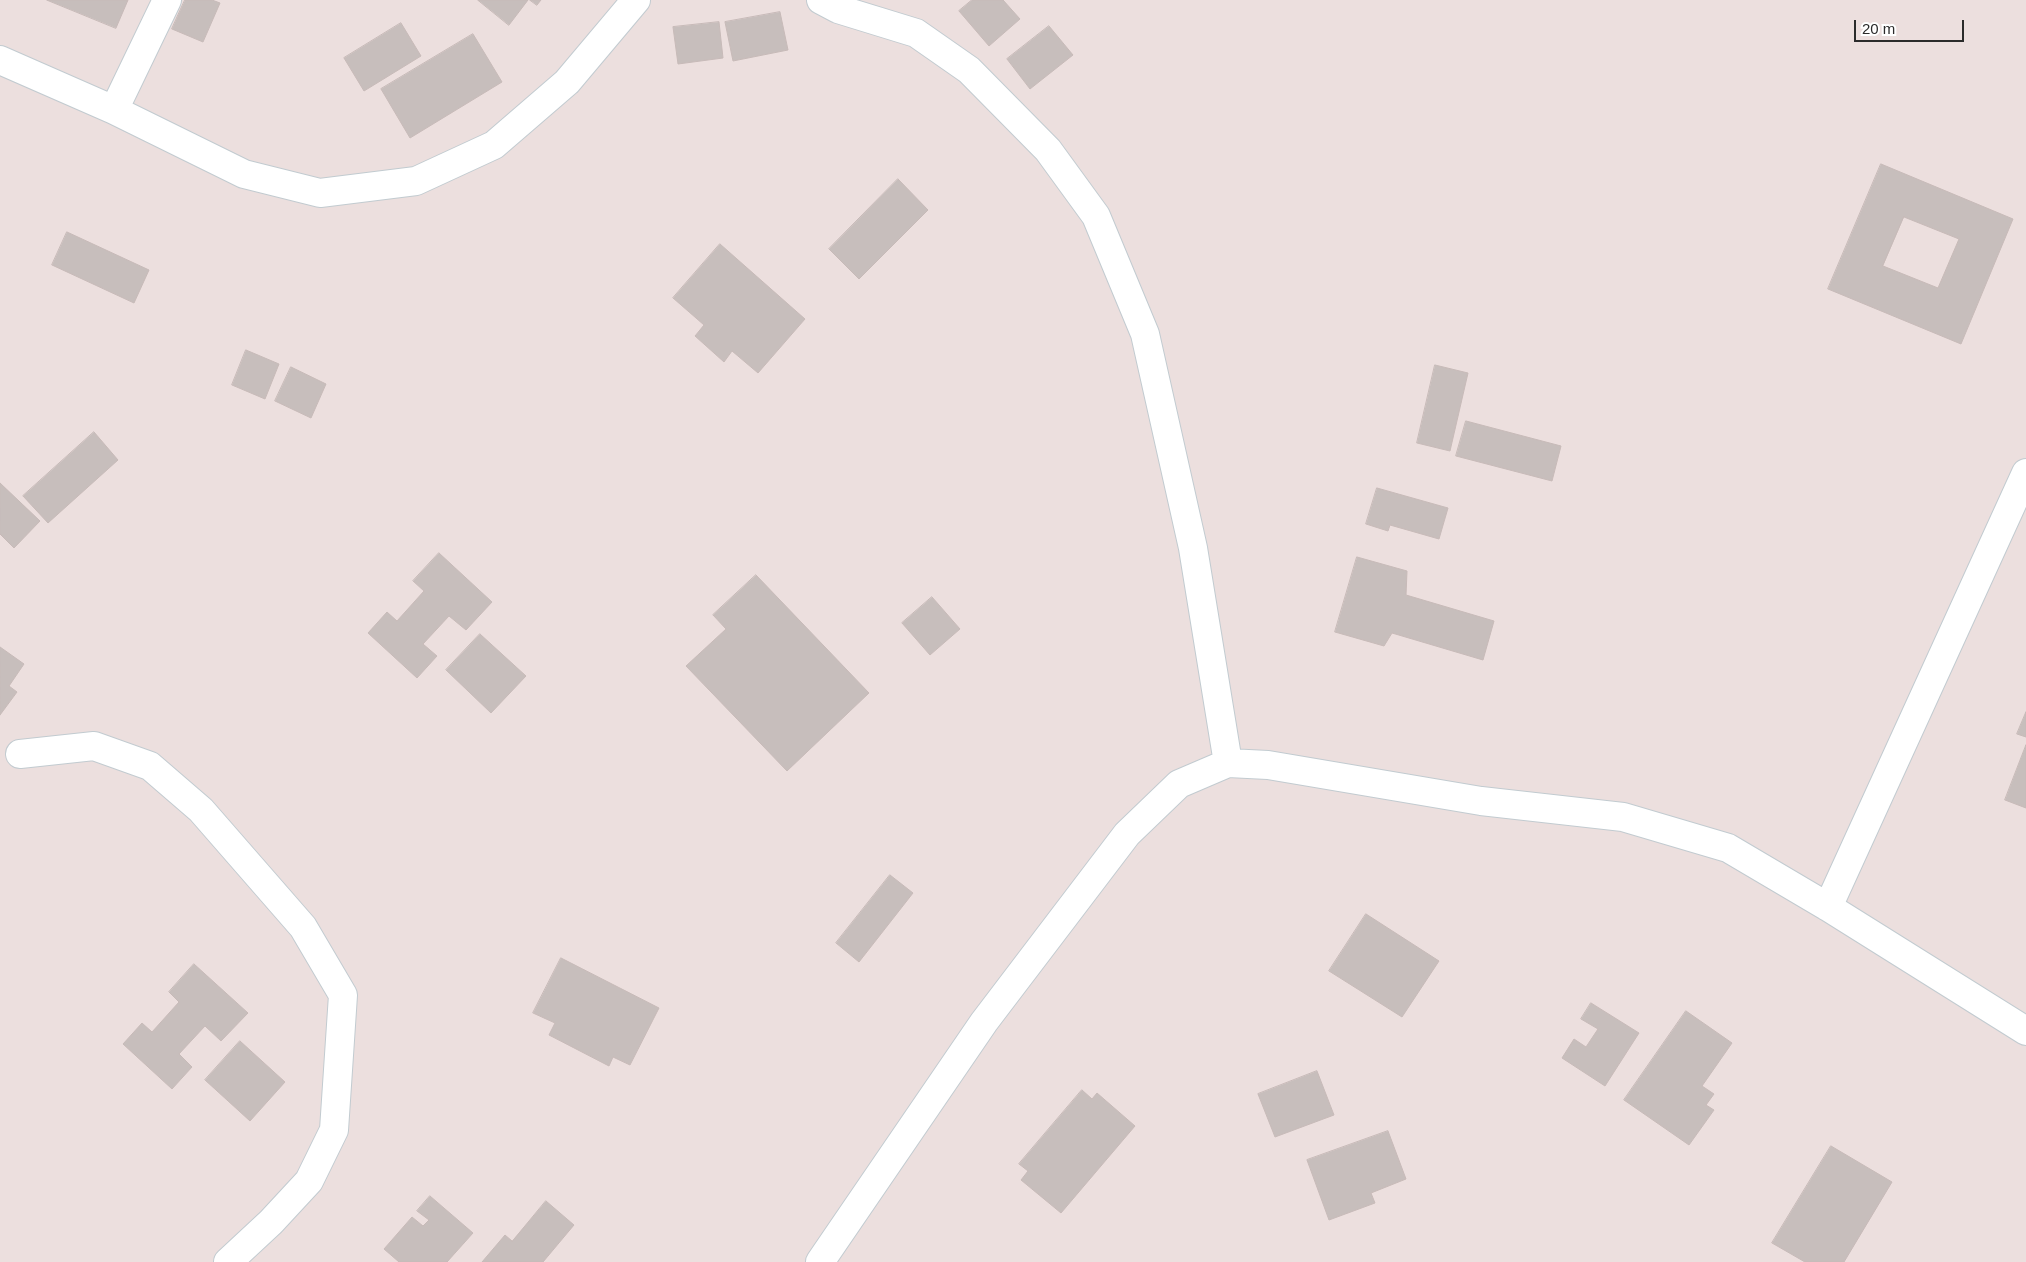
<!DOCTYPE html>
<html>
<head>
<meta charset="utf-8">
<style>
	body { margin:0 }
	#map { position:relative; width:2026px; height:1262px; overflow:hidden; background:#ecdfde; font-family:Helvetica,sans-serif }
	canvas { display:block }
	.scale { position:absolute; left:1854px; top:20px; width:110px; height:22px; box-sizing:border-box; border:2px solid #2b2b2b; border-top:0; padding-left:6px; font-size:15px; line-height:18px; white-space:nowrap; color:#2b2b2b; -webkit-text-stroke:4px #fff; paint-order:stroke }
</style>
</head>
<body>
<div id="map">
<canvas width="2026" height="1262"></canvas>
<div class="scale">20 m</div>
</div>
<script>
const c = document.querySelector('canvas').getContext('2d');
c.lineJoin = 'round';
function paint(path, color) {
  c.fillStyle = color;
  c.fill(path, 'evenodd');
}
function trace(path, color, width, dash) {
  c.strokeStyle = color;
  c.lineWidth = width;
  c.lineCap = dash ? 'butt' : 'round';
  c.setLineDash(dash || []);
  c.stroke(path);
}
const building = new Path2D(`
	M47,0h81l-12,28z
	M185,0h27l8,3 -17,39 -31,-13z
	M478,0h50l-19,25z
	M530,0h11l-4,5z
	M972,0h31l17,19 -31,27 -30,-35z
	M780,12l8,38 -55,11 -8,-39z
	M719,22l4,36 -45,6 -5,-37z
	M401,23l20,33 -57,35 -20,-33z
	M1049,26l24,29 -43,34 -23,-30z
	M473,34l29,48 -92,56 -29,-49z
	M1881,164l132,55 -52,125 -133,-55zM1904,217l55,22 -21,49 -55,-22z
	M898,179l30,31 -69,69 -30,-30z
	M67,232l82,38 -15,33 -82,-38z
	M720,244l85,75 -47,54 -26,-22 -8,11 -29,-26 9,-11 -31,-27z
	M246,350l33,14 -14,35 -33,-14z
	M1435,365l33,8 -18,78 -33,-8z
	M291,367l35,17 -15,34 -36,-17z
	M1466,421l95,25 -9,35 -96,-25z
	M94,432l24,28 -70,63 -25,-27z
	M0,483l40,38 -26,27 -14,-14z
	M1377,488l71,20 -9,31 -49,-14 -2,6 -22,-7z
	M439,553l53,49 -26,28 -17,-14 -26,28 14,12 -20,22 -49,-45 19,-21 10,9 27,-30 -11,-10z
	M1357,557l50,14 -1,24 88,26 -11,39 -91,-27 -8,13 -49,-14z
	M756,575l113,118 -82,78 -101,-105 40,-37 -13,-14z
	M932,597l28,32 -30,26 -28,-32z
	M480,634l46,42 -35,37 -45,-43z
	M0,647l24,17 -15,22 8,6 -17,23z
	M2026,712v25l-9,-3z
	M2026,745v63l-21,-8z
	M890,875l23,18 -54,69 -23,-19z
	M1366,914l73,47 -37,56 -73,-46z
	M561,958l98,50 -29,57 -17,-8 -4,9 -60,-31 6,-12 -22,-10z
	M194,964l54,49 -27,28 -16,-15 -26,28 13,13 -20,22 -49,-45 19,-21 10,9 27,-30 -10,-10z
	M1591,1003l48,30 -34,53 -43,-28 12,-19 12,8 12,-18 -17,-10z
	M1686,1011l46,32 -30,43 12,8 -8,11 8,5 -25,35 -65,-45z
	M240,1041l45,41 -35,39 -45,-41z
	M1317,1071l17,44 -59,22 -17,-43z
	M1082,1090l10,9 5,-6 38,33 -74,87 -40,-33 7,-9 -9,-7z
	M1388,1131l18,48 -35,14 4,10 -46,17 -22,-60z
	M1831,1146l61,36 -48,80h-39l-33,-19z
	M430,1196l43,37 -26,29h-48l-15,-13 28,-32 11,9 6,-6 -12,-9z
	M546,1201l28,24 -31,37h-61l23,-27 7,6z`);
const street = new Path2D(`
	M821,0l17,9 78,24 53,37 79,80 48,66 49,118 48,214 35,215
	M0,60l114,50 130,64 76,19 96,-12 78,-36 73,-63 69,-82
	M114,110l53,-110
	M20,754l74,-8 56,20 51,44 102,117 40,68 -9,135 -25,51 -38,41 -43,40
	M1828,907l198,-434
	M820,1262l164,-240 143,-188 52,-50 49,-21 40,2 213,36 142,16 105,31 100,59 198,124`);
paint(building, '#c7bebc');
trace(building, '#c7bab8', 1);
trace(street, '#c2cbd0', 30);
trace(street, '#fff', 28);
</script>
</body>
</html>
